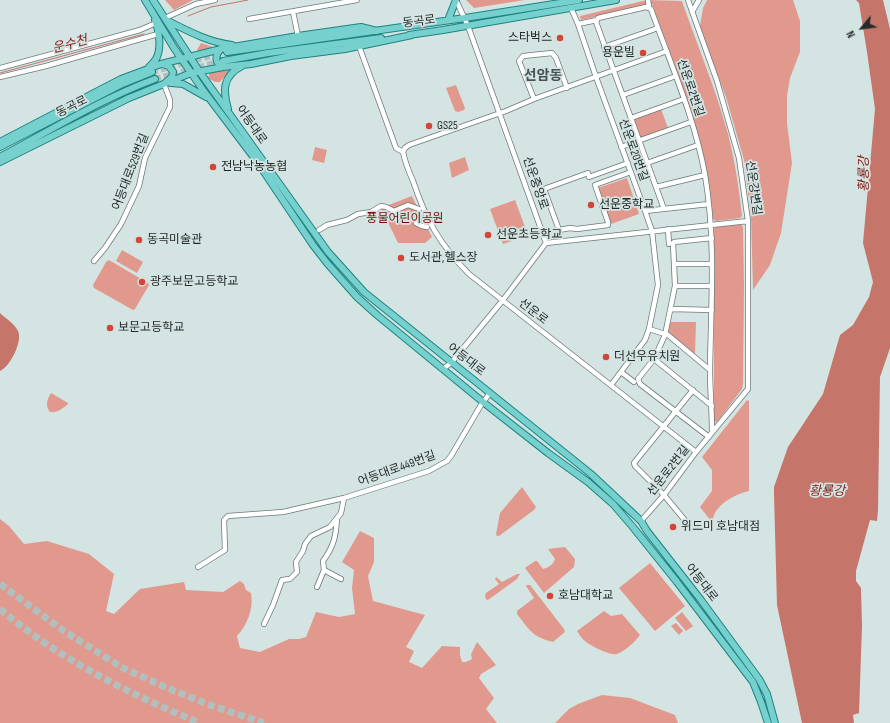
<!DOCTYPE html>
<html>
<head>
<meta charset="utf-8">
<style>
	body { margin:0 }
	#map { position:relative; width:890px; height:723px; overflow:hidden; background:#d4e4e3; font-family:"Sofia Sans Condensed",sans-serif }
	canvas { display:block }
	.north { position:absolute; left:842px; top:8px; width:40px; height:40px; -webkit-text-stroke:3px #d4e4e3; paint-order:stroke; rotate:241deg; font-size:11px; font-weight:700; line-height:16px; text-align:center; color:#252b2b }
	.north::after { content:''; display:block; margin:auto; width:14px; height:18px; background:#252b2b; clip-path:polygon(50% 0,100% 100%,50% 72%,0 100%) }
</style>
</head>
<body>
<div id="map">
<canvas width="890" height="723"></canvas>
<div class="north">N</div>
</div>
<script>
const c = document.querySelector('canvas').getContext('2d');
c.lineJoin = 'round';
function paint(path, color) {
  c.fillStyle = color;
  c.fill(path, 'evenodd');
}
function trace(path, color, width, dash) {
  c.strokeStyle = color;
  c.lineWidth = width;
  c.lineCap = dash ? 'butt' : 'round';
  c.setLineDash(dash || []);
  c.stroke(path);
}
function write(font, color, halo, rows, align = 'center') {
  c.font = font + ' "Sofia Sans Condensed","Noto Sans KR",sans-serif';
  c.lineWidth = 3.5;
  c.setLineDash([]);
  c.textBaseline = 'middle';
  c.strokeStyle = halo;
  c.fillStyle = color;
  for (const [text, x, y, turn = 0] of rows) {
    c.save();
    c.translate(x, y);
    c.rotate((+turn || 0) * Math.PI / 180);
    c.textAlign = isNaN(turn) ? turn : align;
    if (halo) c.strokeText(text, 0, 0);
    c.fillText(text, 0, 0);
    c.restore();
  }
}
const green = new Path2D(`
	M165,0h28l-19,10z
	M466,0h59l-51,8z
	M647,0l35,1c15,44 34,88 46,133 7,27 11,54 14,82l-2,2 -24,3 -3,-2c-2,-19 -4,-39 -9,-58 -12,-53 -33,-105 -52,-157l-71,16 -1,-4z
	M707,0h86l7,21v31l-10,26 -3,18v27l5,40 -11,70 -11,32 -17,25 -2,-74 -7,-56 -18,-63 -20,-53 -6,-18 3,-18z
	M201,43l12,4 -4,4 -10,2 -2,-3z
	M233,67l-13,15h-5l-7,-4 2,-6z
	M456,85l9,23 -1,2 -6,2 -3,-1 -9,-23z
	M661,109l7,19 -27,10 -6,-16v-3l3,-2z
	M315,147l12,3 -3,13 -12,-3z
	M465,157l4,13 -17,8 -3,-15z
	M627,178l12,36 -28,10 -13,-36z
	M412,196l20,41 -7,6h-27l-17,-35z
	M515,200l13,35 -25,9 -13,-35z
	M739,224h2l2,3 1,59 -1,97 -1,6 -25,33 -3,-1v-192l2,-2z
	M122,250l21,12 -6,11 -21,-12z
	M109,260l39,23 1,2 -14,24 -2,1 -39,-22 -1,-3 13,-23z
	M670,322h26l-1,32 -27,-21z
	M51,393l17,10v1c-6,5 -11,9 -18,8 -5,-6 -3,-13 1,-19z
	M747,400l2,1v90c-12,3 -25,9 -32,19 -3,3 -3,8 -6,11l-11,-14 12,-16v-21l-10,-13z
	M522,487l14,20 -2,3 -35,26h-2l-1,-2 4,-21z
	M0,519l9,7 15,18 23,-3 42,13 25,20 -8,37 8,3 26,-25 44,-7 2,8 37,2 17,-11 4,3 2,6 5,3c3,16 -4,32 -14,43l3,12 20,4 29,-13h10l7,-2 10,-25 23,5 16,-3 -3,-26 2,-18 -12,-8 18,-31 14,7v24l-6,14 5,25 52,14 -19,32 8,4 -5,11 13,6 20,-22 18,1v8l2,7h4l6,-3 -1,-5 6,-12 19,23 -15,9 -2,4 15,20 -8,11 11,14h-497z
	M565,547l10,12 -1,8 -30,26 -19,-25 10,-7h2l6,8c6,-2 10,-4 12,-10l-7,-10z
	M650,563l35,43 -30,25 -36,-43z
	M517,574h3l-3,5 -29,21h-1l-2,-3 1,-4 13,-9 -4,-5 1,-2 6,5z
	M527,585h3l34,44 1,3 -12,10c-21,-5 -24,-13 -36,-28v-3l17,-13 -8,-12z
	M604,611l7,5 11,-2 18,21c-5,7 -15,16 -23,19 -7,2 -26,-8 -32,-13 -3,-2 -6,-7 -8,-10z
	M682,612l11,14 -7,5 -11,-13z
	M676,623l7,8 -4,4 -8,-9z
	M602,695l28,3 45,17 3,8h-123l14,-14 9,-5z`);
const water = new Path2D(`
	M856,0h27l7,29v319l-10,29 -2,133 -1,11 -7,-1 -14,51v10l5,7 1,38 -3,87 -6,2 1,8h-52l-25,-118 -3,-111v-7l14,-40 35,-53 17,-59 13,-10 16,-28 4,-15 -10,-39 12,-134 -8,-57 -8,-49z
	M0,313c5,5 15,11 18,18 5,10 -8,36 -18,40z`);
const stream = new Path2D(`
	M188,16l23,-9 37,-7
	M0,73l144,-39`);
const majorTunnel = new Path2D(`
	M152,72l70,-19
	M155,79l66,-18`);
const highwayTunnel = new Path2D(`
	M0,584l64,47 59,37 40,18 44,18 57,19
	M0,609c59,50 129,85 200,114`);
const minor = new Path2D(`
	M648,0l1,7
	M571,8l7,16 18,53 49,134 7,20 6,54 -9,44 -4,11 -34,45
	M293,12l5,24
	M692,12l7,-12
	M165,18l31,-14 19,-4
	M249,19l108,-19
	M578,24l19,-4
	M359,46l37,102 7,4
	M604,47l54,-19
	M0,68l140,-38 16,-7
	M0,77l46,-11 112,-32
	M623,95l53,-19
	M534,99l-15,-38 4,-5 29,-3 4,5 11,30
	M631,118l53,-19
	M621,147l70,-25
	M403,152c2,10 6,20 10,29 13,39 27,64 56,93l227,178
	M403,152l2,-4 4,-3 97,-34 28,-12 133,-48
	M628,163l-39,14 -1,-4 -44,16 15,41 11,-2 7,1 31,-4v-3l-13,-37 36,-13
	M647,163l51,-18
	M656,187l49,-12
	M664,209l-68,-187 2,-4 48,-11 5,2c19,54 44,109 54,166 11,65 6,129 5,194 0,21 2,42 2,63
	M645,211l64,-7
	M416,223l6,3 5,1
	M668,229l1,15
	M319,230l8,-5 20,-5 11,-6 13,-2 10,-6 5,1 8,4 14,-6 11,4
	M546,243l202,-22
	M94,261l11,-13 16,-24 18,-38 6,-28 25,-51v-7l-6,-16
	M674,264h38
	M675,286h37
	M671,309l41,1
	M649,329l19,6 42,35
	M654,359l58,47
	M443,369l8,-6 52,-63 43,-57 -78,-217 -12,-26
	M621,372l13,10
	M709,437l-69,-53 -2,-5 16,-20 11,-24 10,-49 -2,-43 1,-1 38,-4
	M641,521l23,-26 32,-43 52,-63v-168l-9,-63 -22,-77 -29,-81
	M688,524l-24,-29 -29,-29 -1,-3 59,-73
	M198,567l27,-17 -1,-30 4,-4 55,-4 61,-14 85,-27 18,-10 4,-5 30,-51 9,-12
	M324,570l17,9
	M317,587l7,-17 -1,-9c11,-15 13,-25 14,-43
	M264,624l9,-19 9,-25 8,-1 7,-7 -1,-10 7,-11 2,-7 6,-8 19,-9 11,-14 3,-15`);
const major = new Path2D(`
	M145,0l29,48 29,42 55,73 55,82 14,18 30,34 20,18 106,87 65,51 40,29 25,22 19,22 45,56 76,100 8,20 7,21
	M153,0l46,71 129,181 36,40 227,182 50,47 6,10 54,69 58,79 8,15 8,29
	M166,20c22,11 42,22 66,25
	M448,20l8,-20
	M409,35l34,-5 173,-30
	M221,49c-6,6 -7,14 2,18
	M227,52l238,-34 114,-18
	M223,61l45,-8 113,-15
	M162,64l7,2 4,6 -1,5 -6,5
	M149,67c2,-2 5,-5 7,-8 6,-11 3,-28 -1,-39
	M171,83l12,1 23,13
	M228,109c-5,-18 -6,-33 14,-43
	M0,142l121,-63 40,-15 60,-15 77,-13 63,-9 16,4
	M0,147l120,-62 32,-13
	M0,157c51,-27 101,-58 155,-78
	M0,162l129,-64 62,-25 32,-6 28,-3 40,-8 54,-7 67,-14`);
const markers = [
	[560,38,4,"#d34537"],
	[643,53,4,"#d34537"],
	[429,126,4,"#d34537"],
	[213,167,4,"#d34537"],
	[591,205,4,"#d34537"],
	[488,235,4,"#d34537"],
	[139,240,4,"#d34537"],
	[401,258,4,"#d34537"],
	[142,282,4,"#d34537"],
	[110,328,4,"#d34537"],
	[606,357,4,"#d34537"],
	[673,527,4,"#d34537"],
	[550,596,4,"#d34537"]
];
const streetNames = [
	["동곡로",419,22,-7],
	["선운로2번길",690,88,71],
	["동곡로",72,107,-27],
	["어등대로",251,125,55],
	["선운로20번길",633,150,70],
	["어등대로529번길",131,172,-69],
	["선운중앙로",535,183,71],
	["선운강변길",753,188,82],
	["선운로",533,312,38],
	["어등대로",466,360,38],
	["어등대로449번길",397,469,-20],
	["선운로2번길",669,471,-52],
	["어등대로",701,583,52]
];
const poiNames = [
	["스타벅스",552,38,"right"],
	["용운빌",635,53,"right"],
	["GS25",437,126],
	["전남낙농농협",221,167],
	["선운중학교",599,205],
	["선운초등학교",496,235],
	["동곡미술관",147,240],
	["도서관,헬스장",409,258],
	["광주보문고등학교",150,282],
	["보문고등학교",118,328],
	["더선우유치원",614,357],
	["위드미 호남대점",681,527],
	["호남대학교",558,596]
];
const parkNames = [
	["풍물어린이공원",405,219]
];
const waterNames = [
	["운수천",70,45,-15],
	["황룡강",865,174,-90],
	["황룡강",827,492]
];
const quarterNames = [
	["선암동",543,76]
];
paint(green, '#e2998d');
paint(water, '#c57569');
trace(stream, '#c57569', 1);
trace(majorTunnel, '#b1bfbe', 6, [6, 3]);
trace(highwayTunnel, '#b1bfbe', 7, [7, 3.5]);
trace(minor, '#6b7978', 6);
trace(major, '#1e8380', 8);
trace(minor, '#fff', 4.5);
trace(major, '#76d1ce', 6);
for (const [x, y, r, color] of markers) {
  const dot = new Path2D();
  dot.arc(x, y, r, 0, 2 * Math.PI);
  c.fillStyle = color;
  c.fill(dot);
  trace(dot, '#d4e4e3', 1.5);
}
write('12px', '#252b2b', '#d4e4e3', streetNames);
write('12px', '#252b2b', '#d4e4e3', poiNames, 'left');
write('12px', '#710c07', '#d4e4e3', parkNames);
write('italic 13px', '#832219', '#d4e4e3', waterNames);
write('bold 14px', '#465352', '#d4e4e3', quarterNames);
</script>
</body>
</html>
